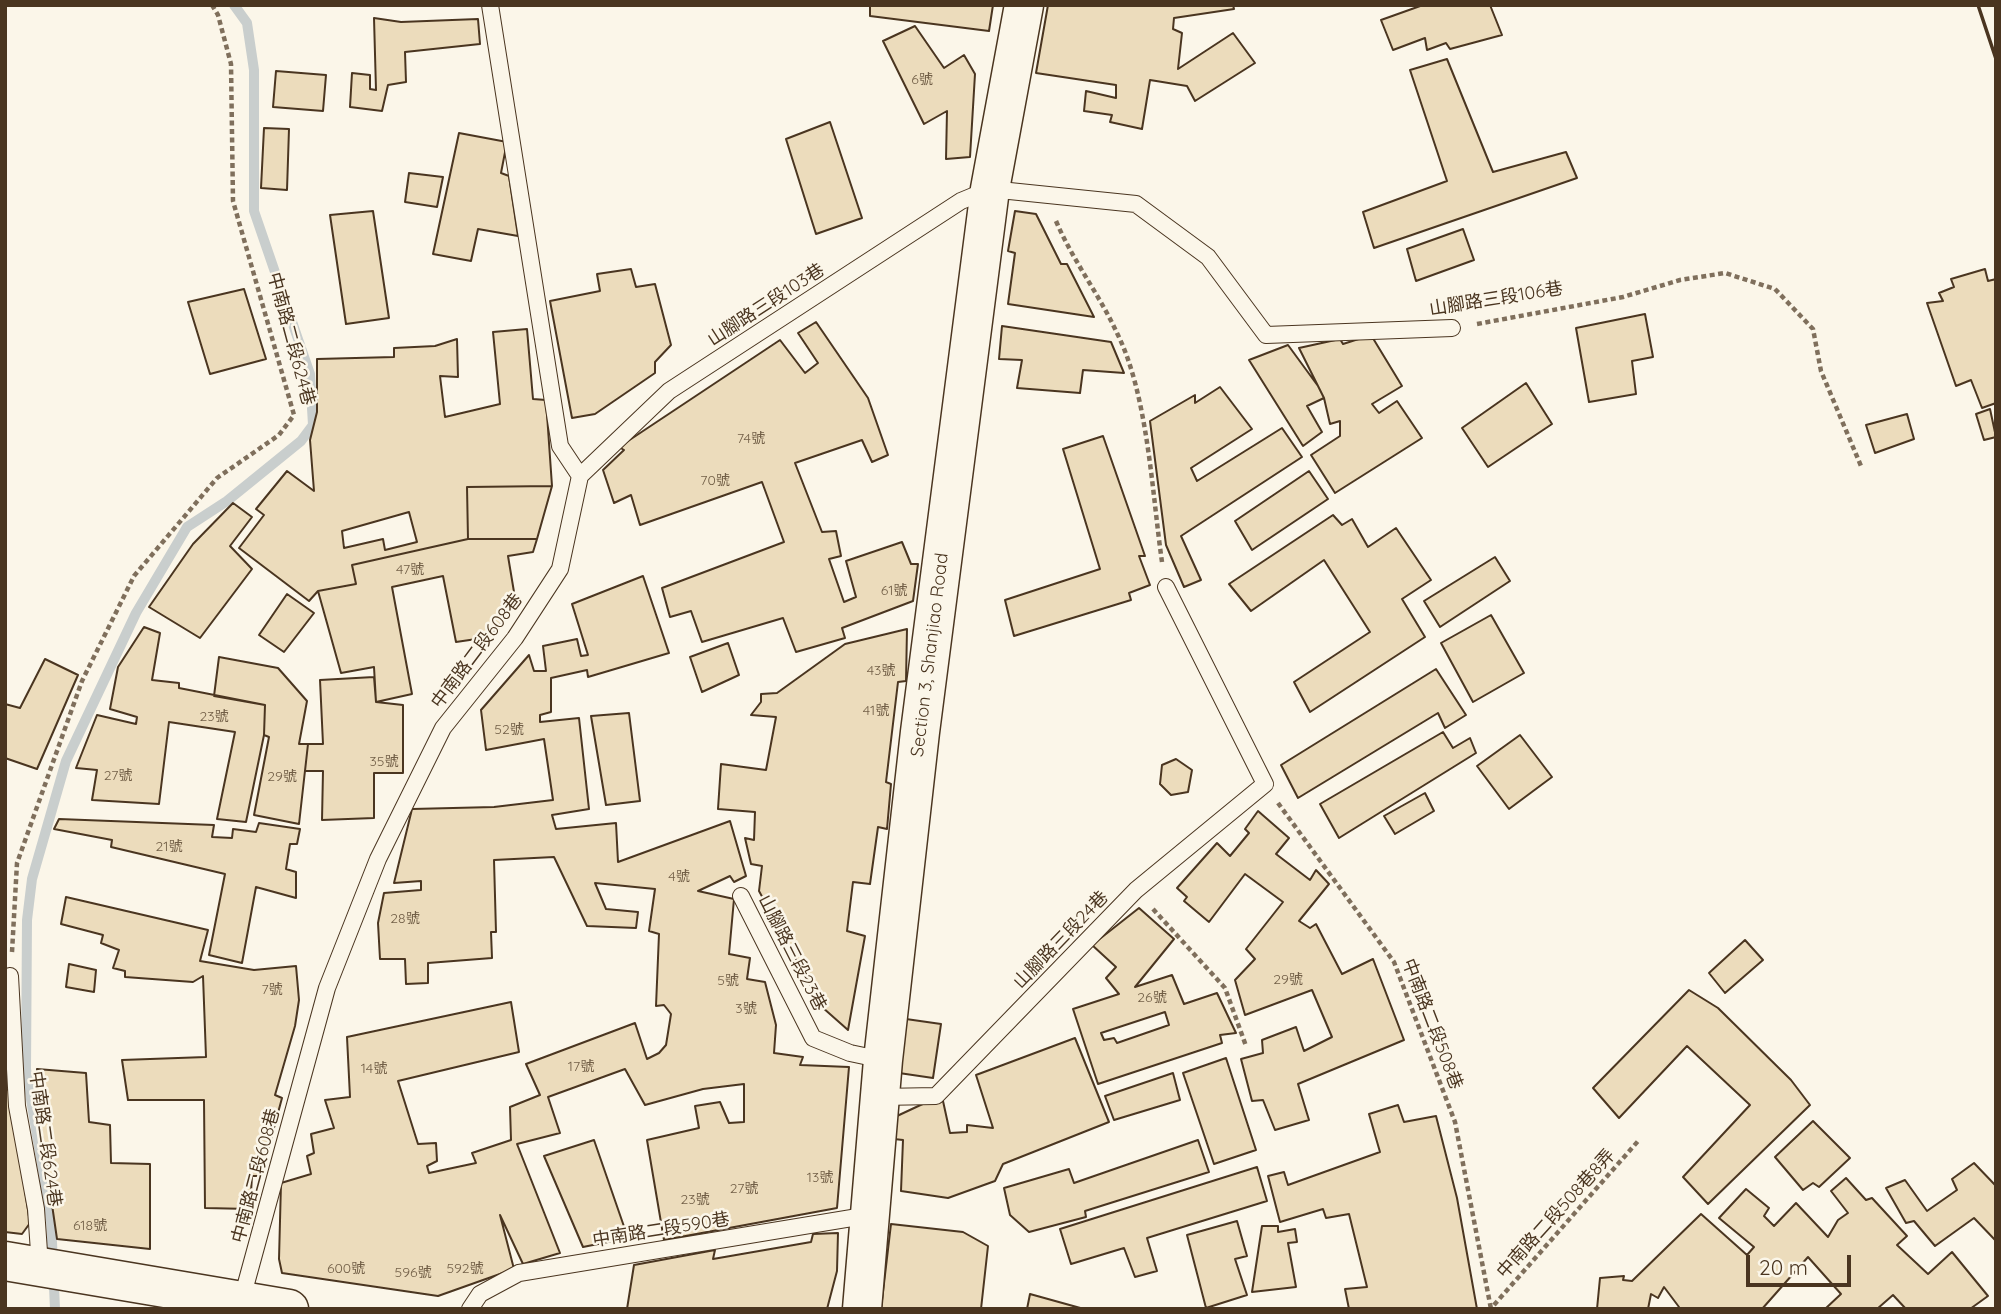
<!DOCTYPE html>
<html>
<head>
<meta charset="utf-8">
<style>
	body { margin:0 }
	#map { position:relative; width:2001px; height:1314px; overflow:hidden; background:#fbf6e9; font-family:Quicksand,sans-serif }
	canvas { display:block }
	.frame { position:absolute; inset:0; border:7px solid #4a3520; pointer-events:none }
	.scale { position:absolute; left:1746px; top:1255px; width:105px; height:32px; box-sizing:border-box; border:4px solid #4a3520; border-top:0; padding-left:9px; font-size:21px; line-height:24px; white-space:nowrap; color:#4a3520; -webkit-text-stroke:5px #fbf6e9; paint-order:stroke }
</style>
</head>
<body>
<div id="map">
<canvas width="2001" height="1314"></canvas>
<div class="frame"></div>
<div class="scale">20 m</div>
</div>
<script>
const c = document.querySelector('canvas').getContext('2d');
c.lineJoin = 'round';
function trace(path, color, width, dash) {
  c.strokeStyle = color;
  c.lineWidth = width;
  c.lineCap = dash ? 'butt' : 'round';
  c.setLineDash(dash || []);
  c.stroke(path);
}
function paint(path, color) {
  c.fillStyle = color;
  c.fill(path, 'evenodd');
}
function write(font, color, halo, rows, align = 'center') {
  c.font = font + ' Quicksand,"Noto Sans TC",sans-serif';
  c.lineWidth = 5;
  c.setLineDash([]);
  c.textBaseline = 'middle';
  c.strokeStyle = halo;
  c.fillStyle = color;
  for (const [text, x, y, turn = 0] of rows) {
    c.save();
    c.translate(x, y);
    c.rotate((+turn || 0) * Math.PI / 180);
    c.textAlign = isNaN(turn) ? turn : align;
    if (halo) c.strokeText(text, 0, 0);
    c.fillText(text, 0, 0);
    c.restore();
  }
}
const stream = new Path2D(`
	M55,1309l-4,-89 -25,-151 1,-149 5,-41 34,-118 70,-148 51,-86 40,-26 74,-60 12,-16 -3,-51 -56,-163v-141l-7,-47 -13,-18`);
const building = new Path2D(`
	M870,5h123l-4,26 -119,-15z
	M1048,5h185l1,4 -60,9 -1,11 9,4 -4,36 55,-36 22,30 -60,38 -8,-15 -37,-6 -8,49 -32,-7 2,-7 -28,-4 2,-20 30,7v-13l-80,-12z
	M1423,5h67l12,30 -52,14 -4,-6 -19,7 -2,-12 -32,12 -12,-30z
	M374,18l27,4 77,-3 2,25 -75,8 1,30 -18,3 -6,26 -32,-4 2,-34 18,2v14l6,1z
	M915,26l29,42 20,-13 11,19 -5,83 -24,2 1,-48 -23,13 -41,-83z
	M1447,59l46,113 73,-20 11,26 -203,70 -11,-36 84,-31 -37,-111z
	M276,71l50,4 -3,36 -50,-4z
	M830,122l32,96 -46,16 -30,-95z
	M264,128l25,1 -2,61 -26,-2z
	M459,133l48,9 -6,31 8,3 9,60 -40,-7 -7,32 -38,-7z
	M409,173l34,4 -6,30 -32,-5z
	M373,211l16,107 -43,6 -16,-109z
	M1015,211l21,3 25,50h6l27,53 -86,-13 7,-51 -7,-2z
	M1463,229l11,31 -58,21 -9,-32z
	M631,269l5,18 19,-3 16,61 -16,17v11l-60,41 -23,4 -22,-117 50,-10 -3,-17z
	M1985,269l3,12 8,-2v124l-14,5 -11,-28 -15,6 -29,-83 16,-2 -4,-8 15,-6 -3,-8z
	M244,289l22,70 -56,15 -22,-72z
	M1645,314l8,43 -21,4 4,33 -47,8 -13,-74z
	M816,322l52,76 20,57 -16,7 -10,-22 -67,23 27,69 14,-1 5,25 -12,3 15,43 12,-5 -10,-36 56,-19 9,22h7l-5,37 -71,27 3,10 -49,14 -13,-34 -81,24 -11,-31 -21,6 -8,-29 122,-46 -22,-60 -122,43 -9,-30 -17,8 -11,-33 21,-20 -5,-3 161,-107 25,33 13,-10 -20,-30z
	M1002,326l109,16 13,31 -41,-3 -3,23 -63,-5 5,-28 -23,-1z
	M527,329l6,70 13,1 6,86 -85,1 1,52 -116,26 4,19 -38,7 -9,10 -70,-53 25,-33 -8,-6 31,-38 27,20 -4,-51 7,-28v-53l77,-2v-9l41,-2 22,-7 1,38 -18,-1 5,41 55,-13 -7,-72zM409,512l8,30 -32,8 -2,-11 -39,9 -2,-17z
	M1371,335l31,51 -30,18 7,9 18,-12 25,37 -87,55 -24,-38 29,-19v-15l-10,3 -6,-26 -25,-50 41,-9 3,5z
	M1288,345l30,41 6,12 -17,8 15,26 -19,14 -54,-86z
	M1526,383l26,41 -64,43 -26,-39z
	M1220,387l32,42 -61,39 6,13 85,-53 20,29 -121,79 20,44 -17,7 -18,-42 -16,-124 45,-26v8z
	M1990,409l6,28 -12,3 -8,-26z
	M1907,414l7,25 -39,14 -9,-28z
	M1103,436l42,120h-6l11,29 -21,8 2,7 -117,36 -9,-36 95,-31 -37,-120z
	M1309,471l19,28 -76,51 -17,-29z
	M552,486l-15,53h-69l-1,-52z
	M233,503l19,14 -22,29 22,23 -52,69 -51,-31 44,-63z
	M1333,515l9,10 10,-6 16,28 28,-19 35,52 -29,19 23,38 -115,75 -16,-30 76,-50 -46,-72 -73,51 -22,-27z
	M468,539h69l-4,13 -25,4 8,48 -26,33 -34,5 -13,-66 -51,11 20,107 -36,8 -2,-35 -33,6 -23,-82 38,-7 -4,-19z
	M1495,557l15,24 -70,46 -16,-26z
	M643,576l26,77 -81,24 -1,-7 -36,8v34l-11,3v7l39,-4 10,91 -37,6 4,14 60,-6 2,39 112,-41 16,55 -12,6 -4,-6 -32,15 36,8 -5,55 21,4 -3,21 18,3 11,43 -2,28 29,4 -3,8 49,2 -12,141 -173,32 -17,-100 52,-12 -4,-22 25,-4 9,21 15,-1v-38l-41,5 -58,16 -20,-36 -77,28 12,36 -43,11 43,109 -37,11 -23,-49 14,54 -76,27 -156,-23 -3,-14 2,-76 30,-9 -4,-18 7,-3 -3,-19 23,-6 -9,-28 25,-3 -3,-60 164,-35 8,50 -121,29 20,63 18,-1 1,18 -10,5 2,7 47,-10 -4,-10 39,-13 -1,-33 30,-12 -14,-31 109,-41 12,36 12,-6 7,-8 5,-31 -7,-9 -8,1 3,-72 -10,-3 6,-42 -60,-6 11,26 32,3 -2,16 -49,-2 -33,-69 -60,3 2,72h-5l1,26 -64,5v20l-22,1 -1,-25h-25l-2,-36 6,-30 37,-3v-9l-27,2 18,-74 82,-2 59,-7 -9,-61 -58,11 -5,-40 48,-55 5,16h12l-3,-25 34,-7 4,17 7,-1 -16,-51z
	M287,594l27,19 -30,39 -25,-17z
	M1491,615l33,58 -51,29 -32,-59z
	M144,627l16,6 -8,47 27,3v5l86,17 -1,30 -18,87 -29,-3 18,-87 -66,-10 -10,82 -67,-4 5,-30 -21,-2 21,-53 39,9 1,-7 -27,-8 8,-42z
	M907,629l-1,52 -8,1 -12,100 5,2 -4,45 -9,-2 -8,57 -17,-2 -6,49 18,5 -17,94 -26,-23 -63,-116 3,-25 -11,-2 -6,-26 9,2 1,-28 -37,-3 3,-45 45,6 10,-53 -25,-2 10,-13v-8l16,-1 68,-49z
	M728,643l11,32 -37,17 -12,-35z
	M219,657l59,11 29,33 -8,43h9l-9,80 -45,-9 15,-78 -5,-2 1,-30 -51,-9z
	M45,659l33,16 -41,94 -32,-11v-54l15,4z
	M1436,669l30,46 -21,13 -7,-15 -140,85 -17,-33z
	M374,677l2,25 27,3v68h-29v45l-52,2 1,-49h-18l3,-27h15l-3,-64z
	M629,713l11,88 -34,4 -15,-89z
	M1443,732l10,16 17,-10 6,15 -137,85 -19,-34z
	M1520,735l32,42 -43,32 -32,-43z
	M1176,759l16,11 -4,22 -17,3 -11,-11 2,-19z
	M1425,793l9,18 -39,23 -11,-18z
	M1258,811l31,27 -13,16 34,26 6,-10 13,14 -30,37 11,7 6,-4 26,50 31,-15 31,81 -106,44 11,36 -34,10 -12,-30 -11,1 -11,-42 22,-6 -1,-13 34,-13 8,24 28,-14 -20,-47 -67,25 -10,-35 20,-21 -9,-10 37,-47 -38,-28 -36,48 -25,-21 3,-4 -10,-9 40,-45 13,13 19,-23 -4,-4z
	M59,819l155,6 -2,12 20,1 1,-9 23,3 3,-9 41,6 -3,15h-7l-4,25 10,3v26l-40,-11 -14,76 -33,-8 16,-81 -114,-27 1,-7 -58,-11z
	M66,897l142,33 -8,31 54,9 42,-4 3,34 -4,26 -20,69 7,3 -21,78h-9l-2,33 -45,-1 -1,-108h-76l-6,-40 84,-3 -3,-81 -10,6 -68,-5v-6l-12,-3 6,-18 -18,-7 2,-8 -42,-11z
	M1139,908l35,31 -39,48 37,-12 12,29 33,-11 19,40 -16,2 2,8 -124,41 -25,-75 46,-15 -13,-16 10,-11 -24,-22zM1165,1012l4,13 -52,18 -3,-5 -10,2 -3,-7z
	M1745,940l18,20 -38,33 -16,-20z
	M69,964l27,6 -2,22 -28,-5z
	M1689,990l29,18 73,72 19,25 -102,99 -25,-27 67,-72 -63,-59 -68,72 -26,-30z
	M906,1019l35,5 -8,54 -34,-5z
	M1075,1038l34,84 -106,42 -8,17 -47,17 -47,-7 2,-51 -9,-1 3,-23 30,-14 16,-1 7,32 17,-1v-7l26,3 -17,-53z
	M1226,1058l30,92 -42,14 -31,-91z
	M37,1069l49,4 3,49 21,3 1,38 39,1v85l-93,-10 -17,-117z
	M1173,1073l7,27 -66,20 -9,-24z
	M5,1089l5,1 20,133 -8,11 -17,-2z
	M1398,1105l6,17 32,-6 21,82 20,111h-128l-4,-20 22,-2 -18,-73 -23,4 -3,-9 -43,13 -12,-46 16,-4 4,13 92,-33 -11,-38z
	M1813,1121l37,37 -31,29 -6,-4 -10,7 -28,-33z
	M594,1140l34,98 -45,9 -39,-91z
	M1198,1140l11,32 -124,39 1,6 -57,15 -19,-17 -6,-27 65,-19 5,14z
	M1974,1163l22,23v55l-22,-23 -39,28 -21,-25 -8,2 -20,-35 19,-8 22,31 30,-21 -5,-11z
	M1257,1167l10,34 -120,37 10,33 -22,6 -11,-29 -53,16 -11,-35z
	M1846,1178l20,22 6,-2 35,38 -10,9 31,29 24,-22 36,44 -18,13h-64l-13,-14 -16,14h-52l16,-15 -33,-37 -46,52h-85l2,-2 -15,-20 -6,11 -7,-4 -3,15h-51l3,-31 24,-2 -1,4 9,1 69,-67 46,41 7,-8 -35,-29 27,-29 23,19 -5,8 10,10 22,-23 32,34 10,-17 10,-7 -17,-22z
	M1237,1221l10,35 -12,3 12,36 -41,13 -19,-73z
	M891,1224l72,8 25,14 -7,63h-100z
	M1262,1226h16v6l17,-3 2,13 -9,1 8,44 -44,5z
	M838,1233l-1,38 -10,38h-200l7,-44 81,-15 -2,9 98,-17 2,-8z
	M1030,1294l54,15h-57z`);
const path = new Path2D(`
	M1056,221c17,40 43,73 61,112 31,62 35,160 45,229
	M1477,324l146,-27 57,-17 45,-7 50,16 38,40 8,42 40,95
	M1278,803l116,159 61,160 36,187
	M1153,909l72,79 21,58
	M12,952l5,-89 65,-182 52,-105 83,-98 62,-43 15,-20 -61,-214 -2,-137 -13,-49 -6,-10
	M1494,1305l145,-165`);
const service = new Path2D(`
	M580,476l89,-85 292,-190 29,-12 146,15 72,53 58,78 186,-7
	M741,896l72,142 37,15 33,7
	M10,976l7,130 19,103 4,57
	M880,1097l56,-1 200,-206 129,-106 -99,-197
	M241,1302l86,-314 51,-129 65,-131 72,-90 45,-69 20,-93 -20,-30 -70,-441
	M470,1309l10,-15 39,-21 351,-58`);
const secondary = new Path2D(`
	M5,1261l284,48
	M862,1309l21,-249 37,-328 70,-543 34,-184`);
const wall = new Path2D(`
	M1978,5l18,54`);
const numberNames = [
	["6號",922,80],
	["74號",751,439],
	["70號",715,481],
	["47號",410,570],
	["61號",894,591],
	["43號",881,671],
	["41號",876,711],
	["23號",214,717],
	["52號",509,730],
	["35號",384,762],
	["27號",118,776],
	["29號",282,777],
	["21號",169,847],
	["4號",679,877],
	["28號",405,919],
	["29號",1288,980],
	["5號",728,981],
	["7號",272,990],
	["26號",1152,998],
	["3號",746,1009],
	["17號",581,1067],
	["14號",374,1069],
	["13號",820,1178],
	["27號",744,1189],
	["23號",695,1200],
	["618號",90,1226],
	["600號",346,1269],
	["592號",465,1269],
	["596號",413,1273]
];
const streetNames = [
	["山腳路三段106巷",1496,299,-9],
	["山腳路三段103巷",766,305,-33],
	["中南路二段624巷",291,339,75],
	["中南路二段608巷",477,651,-53],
	["Section 3, Shanjiao Road",930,655,-83],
	["山腳路三段24巷",1061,940,-46],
	["山腳路三段23巷",792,953,63],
	["中南路二段508巷",1432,1024,69],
	["中南路二段624巷",45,1139,82],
	["中南路二段608巷",256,1176,-75],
	["中南路二段508巷8弄",1556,1214,-48],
	["中南路二段590巷",661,1230,-9]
];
trace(stream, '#c9cecd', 10);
paint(building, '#ecdcbc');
trace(building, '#4a3520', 2);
trace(service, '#4a3520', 18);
trace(secondary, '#4a3520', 41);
trace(path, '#7f6f5c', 4.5, [5, 3.5]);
trace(service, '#fbf6e9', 16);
trace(secondary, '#fbf6e9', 38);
trace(wall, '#4a3520', 3.5);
write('14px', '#725f47', null, numberNames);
write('18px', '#4a3520', '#fbf6e9', streetNames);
</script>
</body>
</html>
